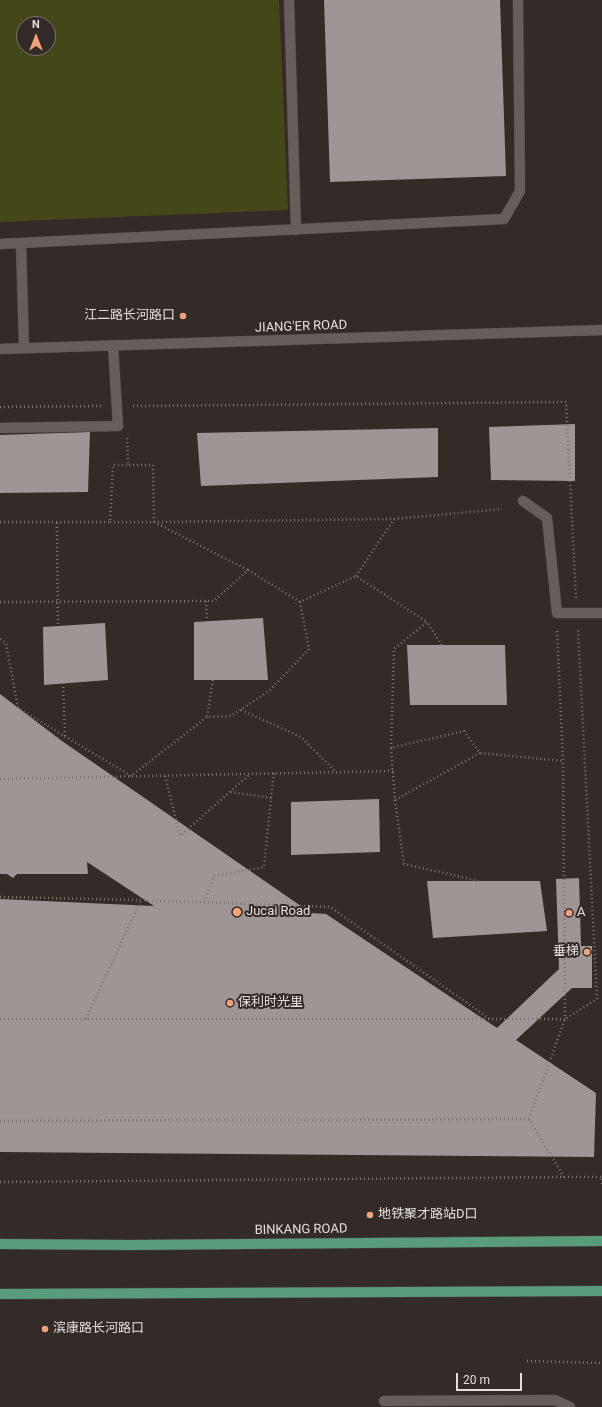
<!DOCTYPE html>
<html>
<head>
<meta charset="utf-8">
<style>
	body { margin:0 }
	#map { position:relative; width:602px; height:1407px; overflow:hidden; background:#322b28; font-family:Roboto,sans-serif }
	canvas { display:block }
	.north { position:absolute; left:16px; top:16px; width:40px; height:40px; box-sizing:border-box; background:#322b28; border:1px solid #797370; border-radius:50%; rotate:0deg; font-size:11px; font-weight:700; line-height:16px; text-align:center; color:#e3dedc }
	.north::after { content:''; display:block; margin:auto; width:14px; height:18px; background:#f1a27b; clip-path:polygon(50% 0,100% 100%,50% 72%,0 100%) }
	.scale { position:absolute; left:456px; top:1373px; width:66px; height:18px; box-sizing:border-box; border:2px solid #e3dedc; border-top:0; padding-left:5px; font-size:12px; line-height:14px; white-space:nowrap; color:#e3dedc; -webkit-text-stroke:3px #322b28; paint-order:stroke }
</style>
</head>
<body>
<div id="map">
<canvas width="602" height="1407"></canvas>
<div class="north">N</div>
<div class="scale">20 m</div>
</div>
<script>
const c = document.querySelector('canvas').getContext('2d');
c.lineJoin = 'round';
function paint(path, color) {
  c.fillStyle = color;
  c.fill(path, 'evenodd');
}
function trace(path, color, width, dash) {
  c.strokeStyle = color;
  c.lineWidth = width;
  c.lineCap = dash ? 'butt' : 'round';
  c.setLineDash(dash || []);
  c.stroke(path);
}
function write(font, color, halo, rows, align = 'center') {
  c.font = font + ' Roboto,"Noto Sans SC",sans-serif';
  c.lineWidth = 4;
  c.setLineDash([]);
  c.textBaseline = 'middle';
  c.strokeStyle = halo;
  c.fillStyle = color;
  for (const [text, x, y, turn = 0] of rows) {
    c.save();
    c.translate(x, y);
    c.rotate((+turn || 0) * Math.PI / 180);
    c.textAlign = isNaN(turn) ? turn : align;
    if (halo) c.strokeText(text, 0, 0);
    c.fillText(text, 0, 0);
    c.restore();
  }
}
const green = new Path2D(`
	M0,0h279l9,210 -288,12zM24,24h24v24h-24z`);
const building = new Path2D(`
	M324,0h176l6,176 -176,6z
	M575,424v57l-84,-1 -2,-53z
	M438,428v49l-237,9 -4,-53z
	M90,432l-2,60 -88,1v-58z
	M263,618l5,62h-74v-58z
	M105,623l3,57 -64,5 -1,-58z
	M407,645h98l2,60h-97z
	M0,694l62,47 249,172 15,1 171,114 62,-59 -3,-90 23,-1 2,68h11v42h-20l-56,52 80,53 -2,64 -594,-5v-253l154,7 -67,-44 1,12h-71l-4,4 -6,-4h-7z
	M379,799l1,53 -89,3v-53z
	M427,881h113l7,50 -114,7z`);
const path = new Path2D(`
	M133,406l433,-4 10,196
	M0,407l102,-1
	M0,522h110l3,-57h15l-1,-27
	M110,522h44l-1,-57h-25
	M154,522l240,-3 108,-10
	M154,522l94,48
	M57,523l1,103
	M356,576l38,-57
	M206,601l1,20
	M0,602l214,-1 34,-31 52,32
	M0,639l6,4 12,65 113,68 76,-59
	M213,680l-6,37 24,-1 38,-25 40,-42 -9,-47 56,-26 71,46
	M63,683l2,53
	M241,710l60,27 35,35
	M391,748l3,-99 33,-27 15,23
	M480,753l-85,47 -4,-52 73,-17 16,22 83,8
	M165,776l15,60 70,-62
	M0,779l393,-8
	M271,798l3,-25
	M395,800l9,64 75,17
	M0,897l141,3 189,7 160,112
	M204,902l10,-26 50,-9 7,-69 -41,-6
	M0,1019h565l-2,-258 -6,-132
	M86,1019l55,-119
	M529,1119l36,-100 32,-20 -19,-370
	M0,1121l529,-2 35,58
	M0,1182l565,-5h37v8
	M527,1361l75,2`);
const minor = new Path2D(`
	M289,0l7,230
	M0,244l504,-25 16,-28 -2,-191
	M21,244l3,104
	M0,349l602,-19
	M0,428l118,-2 -5,-80
	M523,501l24,17 10,95h45
	M384,1401l171,-1 15,7`);
const major = new Path2D(`
	M0,1244l130,1 472,-4
	M0,1294l602,-3`);
const markers = [
	[183,316,4,"#f1a27b"],
	[237,912,5,"#f1a27b"],
	[569,913,4,"#f1a27b"],
	[587,952,4,"#f1a27b"],
	[230,1003,4,"#f1a27b"],
	[370,1215,4,"#f1a27b"],
	[45,1329,4,"#f1a27b"]
];
const poiNames = [
	["江二路长河路口",175,316,"right"],
	["Jucai Road",246,912],
	["A",577,913],
	["垂梯",579,952,"right"],
	["保利时光里",238,1003],
	["地铁聚才路站D口",378,1215],
	["滨康路长河路口",53,1329]
];
const streetNames = [
	["JIANG'ER ROAD",301,327,-2],
	["BINKANG ROAD",301,1230,-1]
];
paint(green, '#444819');
paint(building, '#9f9594');
trace(minor, '#4e4946', 11);
trace(major, '#4e4946', 11);
trace(path, '#7c7573', 2.5, [1, 3]);
trace(minor, '#655e5a', 10);
trace(major, '#589b7d', 10);
for (const [x, y, r, color] of markers) {
  const dot = new Path2D();
  dot.arc(x, y, r, 0, 2 * Math.PI);
  c.fillStyle = color;
  c.fill(dot);
  trace(dot, '#322b28', 1.5);
}
write('13px', '#e3dedc', '#322b28', poiNames, 'left');
write('13px', '#e3dedc', '#322b28', streetNames);
</script>
</body>
</html>
